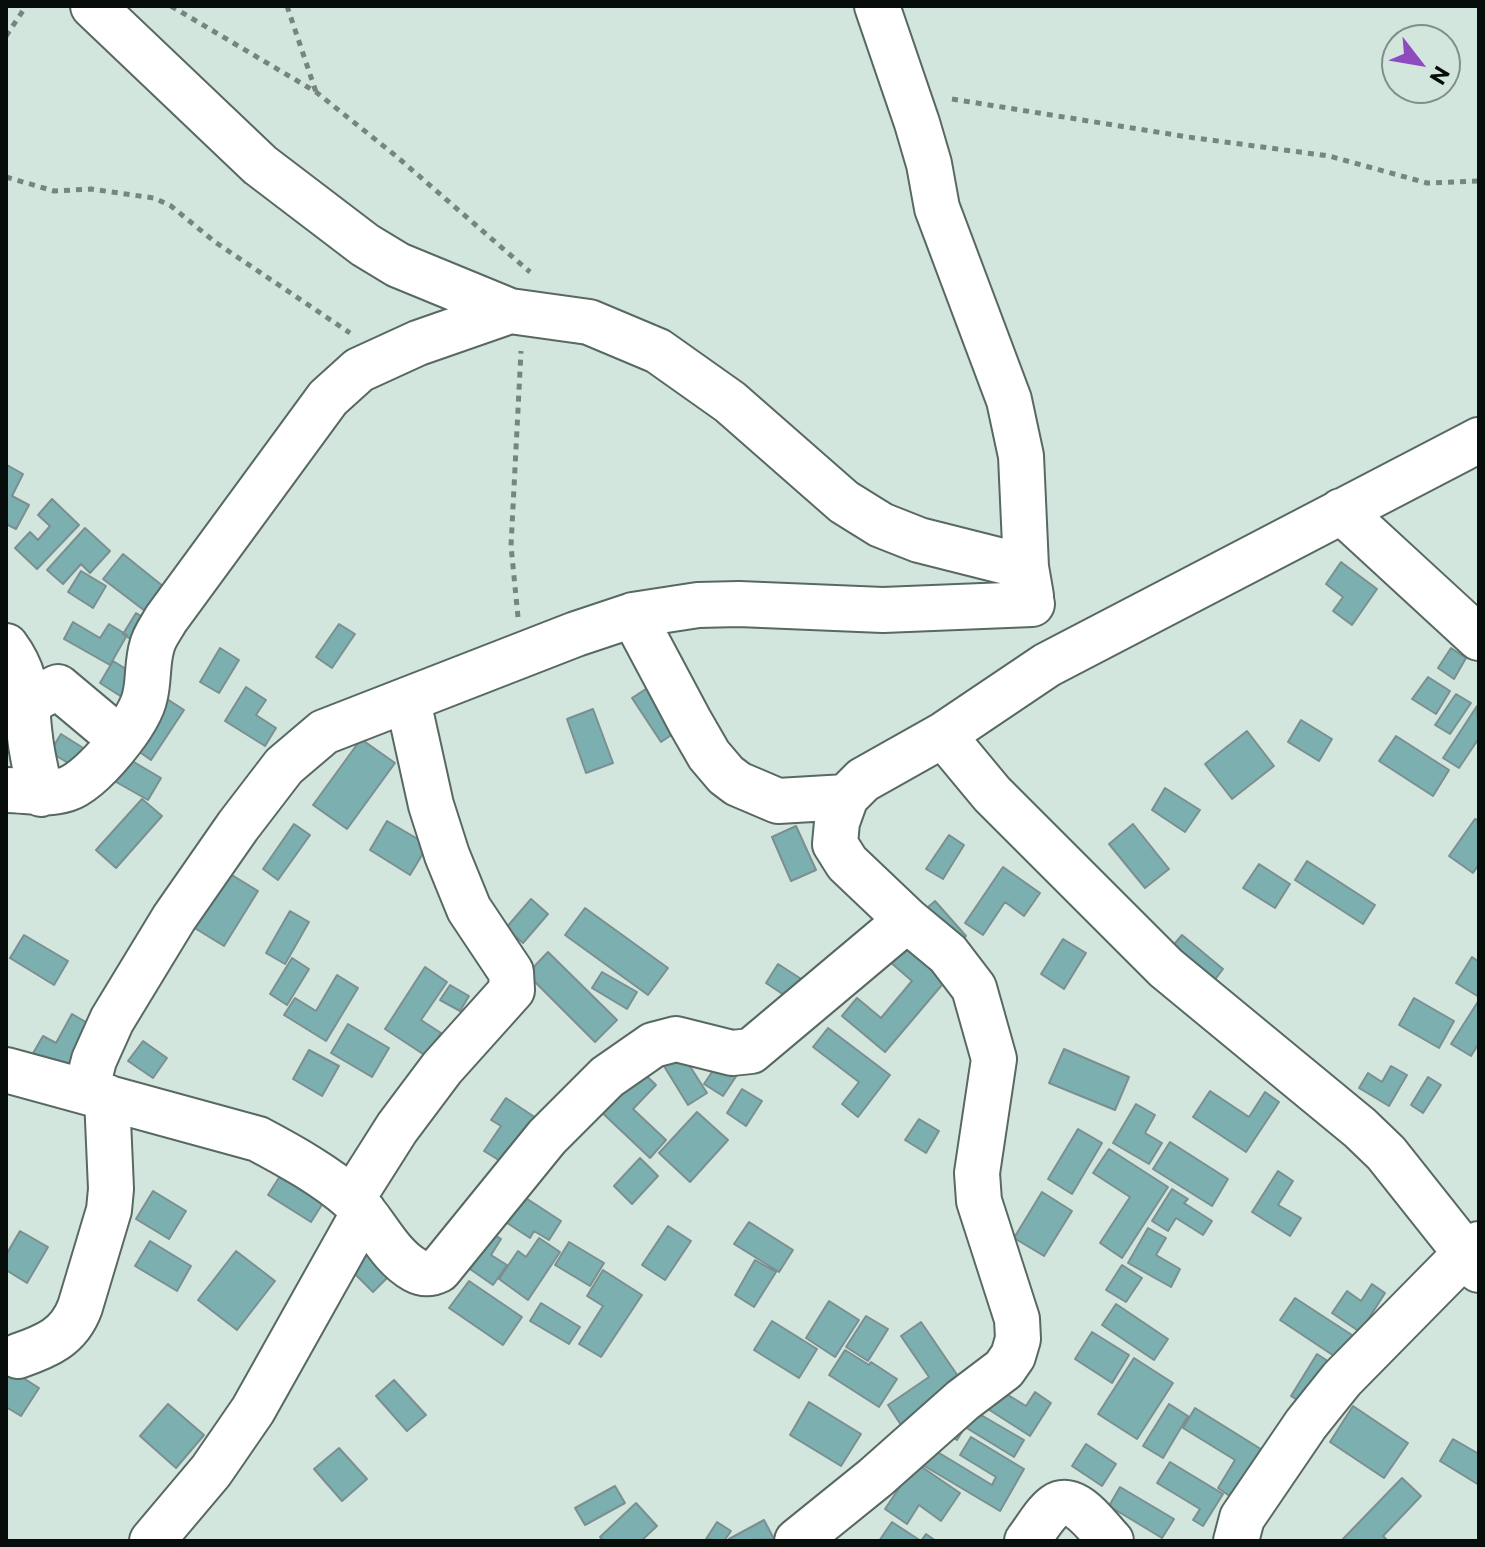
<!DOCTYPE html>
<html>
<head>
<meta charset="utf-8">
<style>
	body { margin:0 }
	#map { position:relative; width:1485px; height:1547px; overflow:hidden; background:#d2e6de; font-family:Commissioner,sans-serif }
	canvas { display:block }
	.frame { position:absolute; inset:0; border:8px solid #070d0b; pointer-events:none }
	.north { position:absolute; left:1381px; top:24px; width:80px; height:80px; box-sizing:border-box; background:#d2e6de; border:2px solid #818f8a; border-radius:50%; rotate:121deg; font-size:22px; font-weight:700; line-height:32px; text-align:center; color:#070d0b }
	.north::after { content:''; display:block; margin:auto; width:28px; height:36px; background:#8e4abf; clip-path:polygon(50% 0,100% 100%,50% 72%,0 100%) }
</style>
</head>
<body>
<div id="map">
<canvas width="1485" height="1547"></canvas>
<div class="frame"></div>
<div class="north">N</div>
</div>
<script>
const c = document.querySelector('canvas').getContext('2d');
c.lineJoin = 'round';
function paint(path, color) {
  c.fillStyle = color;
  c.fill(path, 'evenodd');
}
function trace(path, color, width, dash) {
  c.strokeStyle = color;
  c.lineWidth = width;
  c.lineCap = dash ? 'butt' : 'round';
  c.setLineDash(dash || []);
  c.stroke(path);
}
const building = new Path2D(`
	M7,465l16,9 -11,22 17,9 -13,24 -10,-5z
	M52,499l27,26 -42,44 -22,-21 15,-16 8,8 12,-14 -12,-11z
	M85,528l25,23 -20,22 -9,-9 -18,20 -16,-14z
	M123,554l41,33 -19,24 -42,-32z
	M1341,562l36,27 -25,36 -19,-14 10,-14 -17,-13z
	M81,571l25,15 -13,22 -25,-16z
	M136,613l15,9 -13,22 -15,-10z
	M73,622l27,16 9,-14 18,11 -17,30 -46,-26z
	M339,624l16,10 -23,34 -16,-11z
	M220,648l19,12 -20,33 -19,-11z
	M1451,648l15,10 -12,21 -16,-11z
	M113,661l26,16 -14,22 -25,-16z
	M1428,677l22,14 -14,23 -24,-15z
	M658,681l28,44 -25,17 -29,-44z
	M246,687l20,13 -10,15 20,13 -11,18 -40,-25z
	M1456,694l15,9 -21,31 -15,-9z
	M164,697l20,13 -33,50 -20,-14z
	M1477,706l2,32 -20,30 -16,-10z
	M593,709l20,54 -27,10 -19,-54z
	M1301,720l31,19 -13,22 -31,-19z
	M1247,731l27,35 -42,33 -27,-35z
	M61,734l27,17 -10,18 -28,-17z
	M1396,736l53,34 -16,26 -54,-35z
	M361,739l34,24 -48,66 -34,-24z
	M122,755l39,23 -13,22 -39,-22z
	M1165,788l35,22 -15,22 -33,-22z
	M142,799l20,17 -46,52 -20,-18z
	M1475,819l4,2v43l-6,9 -24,-17z
	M387,821l41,24 -18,30 -40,-25z
	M294,824l16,11 -32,45 -15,-11z
	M1133,824l36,45 -24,19 -36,-44z
	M796,826l20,44 -25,11 -19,-44z
	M949,835l15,10 -21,34 -17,-10z
	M1307,861l68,44 -12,19 -68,-44z
	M1259,864l31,20 -15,24 -32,-20z
	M1003,867l37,26 -16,23 -19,-14 -22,33 -18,-12z
	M227,872l31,19 -34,55 -31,-19z
	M531,899l17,15 -25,29 -17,-15z
	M935,901l31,35 -15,13 -31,-35z
	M585,908l83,60 -20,27 -83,-60z
	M290,911l19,11 -24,42 -19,-11z
	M24,935l44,26 -14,24 -44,-27z
	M1182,935l41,34 -16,21 -42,-35z
	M896,936l51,43 -62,73 -43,-36 15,-18 24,20 31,-37 -31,-27z
	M1063,939l23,14 -22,36 -23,-15z
	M548,952l69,68 -22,22 -68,-68z
	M1472,957l7,5v35l-23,-14z
	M292,958l17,11 -22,36 -17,-11z
	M778,964l31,20 -13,19 -30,-20z
	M425,967l22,15 -26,38 20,13 -15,23 -41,-27z
	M602,972l35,20 -10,17 -35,-21z
	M337,975l21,13 -32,53 -42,-26 11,-17 21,13z
	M450,985l19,11 -9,15 -20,-11z
	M1414,998l40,23 -15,27 -40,-23z
	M1479,1000v43l-8,13 -20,-12z
	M72,1014l26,15 -28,48 -38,-22 11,-19 13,7z
	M348,1024l41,24 -17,29 -41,-24z
	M828,1028l62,47 -32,42 -16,-13 17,-22 -46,-35z
	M143,1041l24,17 -14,20 -25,-17z
	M677,1046l30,47 -19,12 -29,-47z
	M1064,1049l65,28 -14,33 -66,-27z
	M309,1050l30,16 -17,30 -29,-17z
	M633,1063l23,22 -23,24 33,31 -16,18 -56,-53z
	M718,1063l19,12 -14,21 -19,-12z
	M1391,1066l16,9 -18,31 -30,-18 9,-15 14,9z
	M1428,1077l13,8 -18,28 -12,-8z
	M742,1089l20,12 -16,25 -19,-13z
	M1210,1091l39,26 16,-25 14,10 -33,50 -53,-35z
	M506,1098l30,20 -31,46 -21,-13 17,-25 -10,-6z
	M1136,1104l19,11 -10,18 17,10 -13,21 -36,-21z
	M697,1112l31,28 -38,42 -31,-29z
	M919,1119l20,12 -13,22 -21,-13z
	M1078,1129l24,14 -30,51 -24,-15z
	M1170,1142l58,37 -16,27 -59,-37z
	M1109,1149l59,38 -46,71 -22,-15 30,-46 -37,-24z
	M640,1158l18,18 -26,28 -18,-18z
	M1278,1171l15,10 -15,24 23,13 -11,18 -38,-24z
	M282,1173l43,27 -14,22 -43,-27z
	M512,1189l49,32 -12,19 -15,-9 -4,7 -35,-23z
	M1172,1189l16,10 -4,4 28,18 -9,14 -27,-17 -8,13 -16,-10z
	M153,1191l33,20 -17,28 -33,-20z
	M1042,1192l30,19 -28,45 -30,-18z
	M749,1222l44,28 -14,22 -45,-28z
	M481,1226l20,13 -10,16 16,10 -14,20 -36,-25z
	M668,1226l23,15 -26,39 -23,-15z
	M1148,1228l18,10 -10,17 24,14 -9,18 -43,-24z
	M20,1231l28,16 -21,36 -21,-13v-15z
	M539,1238l21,14 -32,48 -29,-21 19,-28 8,6z
	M150,1241l41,25 -14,25 -42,-25z
	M569,1242l35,21 -14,23 -35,-21z
	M360,1247l29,29 -16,16 -30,-30z
	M236,1251l39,30 -38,49 -39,-30z
	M755,1260l21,12 -22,35 -19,-12z
	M1122,1265l20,13 -16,24 -20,-12z
	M603,1270l39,25 -41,62 -22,-13 24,-38 -16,-10z
	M469,1281l53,36 -19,28 -54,-37z
	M1372,1284l13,9 -25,39 -28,-19 15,-22 14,10z
	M1295,1298l60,39 -15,23 -60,-40z
	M829,1301l30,19 -24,37 -29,-19z
	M541,1303l39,24 -11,17 -39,-23z
	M1116,1304l52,35 -14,21 -52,-35z
	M866,1316l22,13 -20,32 -22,-14z
	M772,1321l45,28 -18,29 -45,-28z
	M921,1322l43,63 -61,43 -15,-23 41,-28 -28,-41z
	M1092,1332l37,23 -17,28 -37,-24z
	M845,1350l24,15 2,-3 26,17 -18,28 -50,-32z
	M1317,1354l20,13 -26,42 -20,-13z
	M1134,1358l39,25 -36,56 -39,-25z
	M6,1367l33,21 -18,28 -15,-9z
	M394,1380l32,35 -19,16 -31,-35z
	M1000,1390l26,16 9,-14 16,11 -21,33 -42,-27z
	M809,1402l52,32 -20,32 -51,-31z
	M168,1404l36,31 -28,33 -36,-32z
	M962,1404l62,36 -10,17 -49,-30 -8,13 -12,-7z
	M1169,1404l19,12 -25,42 -20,-12z
	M1353,1406l55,37 -24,35 -54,-36z
	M1195,1408l69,43 -30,48 -16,-11 17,-28 -52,-32z
	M971,1437l53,32 -24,42 -79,-47 10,-16 61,37 4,-8 -36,-22z
	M1453,1439l26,15v31l-39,-24z
	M1086,1444l30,20 -14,22 -30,-20z
	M339,1448l28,31 -25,22 -28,-32z
	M1170,1462l53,32 -20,32 -10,-6 7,-11 -43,-26z
	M916,1463l44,30 -19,28 -22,-16 -12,19 -22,-15z
	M1402,1478l19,18 -38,40 5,5h-47z
	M615,1486l10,17 -40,22 -10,-17z
	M1120,1487l54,32 -12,19 -53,-32z
	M636,1503l21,23 -16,15h-37l-4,-4z
	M764,1520l10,19 -45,2v-2z
	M717,1522l14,9 -7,10 -18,-2z
	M892,1522l29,19 5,-7 10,7h-57z`);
const path = new Path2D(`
	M171,6l145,86 80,64 134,116
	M287,6l29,86
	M6,36l20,-30
	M952,99l236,38 141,19 98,27 52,-2
	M6,177l48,14 37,-2 63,9 17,8 44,36 135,91
	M518,617l-7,-71 10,-195`);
const minor = new Path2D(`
	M93,6l167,159 105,80 33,20 112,46 79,11 69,29 72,51 114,100 37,23 38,15 107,27
	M877,6l40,117 12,41 8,44 72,192 12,56 5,111 5,29
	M1341,511l138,127
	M633,615l57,107 19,33 17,20 12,9 40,17 68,-4
	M6,646c24,32 19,54 24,91 2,19 7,38 11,57
	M26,707l14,-11 18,-9 62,52
	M943,735l49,59 174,174 194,160 26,25 93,117
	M6,790c21,0 40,6 61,-1 26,-9 73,-67 78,-93 4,-16 2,-34 7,-50 2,-9 9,-18 14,-27l162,-221 31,-28 59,-27 92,-32
	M6,1070l252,69c32,17 68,37 95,61 22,21 35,55 62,70 9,5 16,4 24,0l108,-133 60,-60 46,-32 23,-6 56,14 19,-2 156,-131
	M86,1091l8,-31 18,-40 62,-102 64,-92 46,-60 40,-34 252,-98 57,-19 65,-10 41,-1 144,6 149,-6
	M352,1199l45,-71 45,-60 70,-78 -1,-18 -42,-63 -22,-54 -16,-50 -23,-104
	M18,1356c29,-10 51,-19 62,-49l29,-97 2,-21 -4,-92
	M152,1541l59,-70 42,-61 111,-198
	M797,1541l78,-63 88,-78 41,-31 9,-13 5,-17 -1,-20 -38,-118 -2,-28 17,-114 -20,-71 -26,-34 -41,-34 -60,-57 -12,-19 2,-22 9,-25 17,-17 80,-45 104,-70 432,-225
	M1027,1541c8,-10 18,-28 28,-35 20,-14 44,23 56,35
	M1236,1541l6,-23 64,-94 36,-45 123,-125 14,-10`);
paint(building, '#7bafb0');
trace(building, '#7c8f90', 2);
trace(minor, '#586862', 48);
trace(path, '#778580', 5, [6, 6]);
trace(minor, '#fff', 44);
</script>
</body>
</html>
